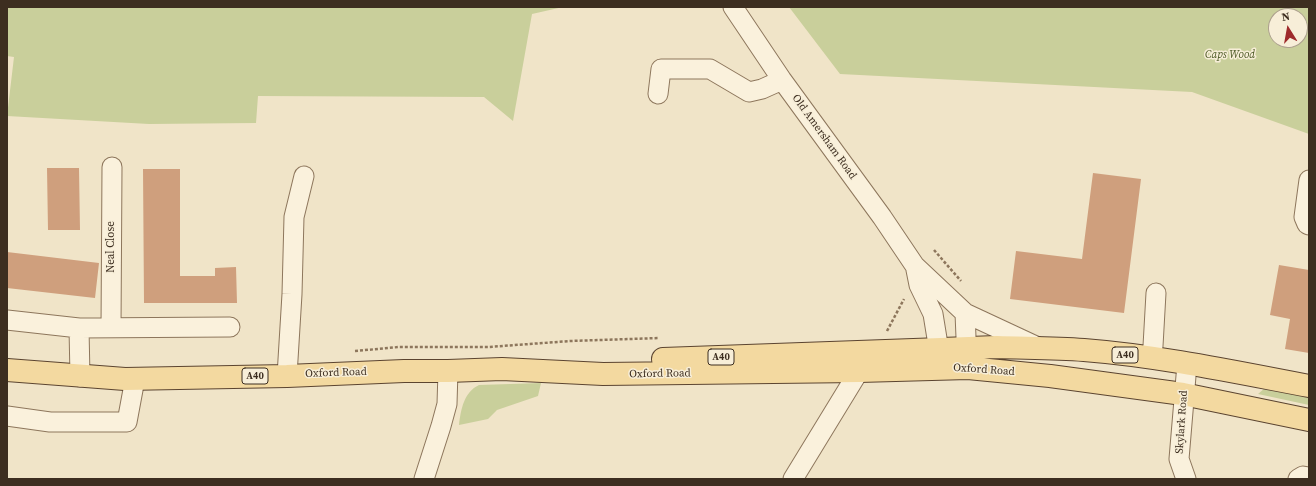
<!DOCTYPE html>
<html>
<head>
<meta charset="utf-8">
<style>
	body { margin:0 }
	#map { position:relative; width:1316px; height:486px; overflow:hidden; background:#f0e4c8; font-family:"Source Serif 4",serif }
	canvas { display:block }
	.frame { position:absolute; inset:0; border:8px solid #3d2e20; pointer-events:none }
	.north { position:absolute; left:1268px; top:8px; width:40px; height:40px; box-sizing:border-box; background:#f7eed8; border:1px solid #ada18e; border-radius:50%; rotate:349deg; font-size:11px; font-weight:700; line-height:16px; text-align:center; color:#3d2e20 }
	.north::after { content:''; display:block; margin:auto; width:14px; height:18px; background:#9e2a2b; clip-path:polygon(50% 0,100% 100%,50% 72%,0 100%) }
</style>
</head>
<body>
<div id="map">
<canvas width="1316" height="486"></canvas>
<div class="frame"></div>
<div class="north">N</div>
</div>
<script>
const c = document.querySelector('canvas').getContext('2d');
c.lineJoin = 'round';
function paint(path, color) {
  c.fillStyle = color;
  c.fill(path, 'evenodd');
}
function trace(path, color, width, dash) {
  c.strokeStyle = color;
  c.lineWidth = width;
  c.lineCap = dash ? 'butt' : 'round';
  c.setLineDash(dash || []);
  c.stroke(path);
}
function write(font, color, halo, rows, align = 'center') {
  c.font = font + ' "Source Serif 4",serif';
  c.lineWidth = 3;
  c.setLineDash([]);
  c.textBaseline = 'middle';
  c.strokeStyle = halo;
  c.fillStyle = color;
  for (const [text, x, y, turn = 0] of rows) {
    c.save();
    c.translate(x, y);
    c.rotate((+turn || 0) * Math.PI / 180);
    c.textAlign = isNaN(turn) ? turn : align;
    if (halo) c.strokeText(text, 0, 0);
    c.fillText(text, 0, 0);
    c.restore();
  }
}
const green = new Path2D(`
	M7,7h556l-31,7 -19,107 -29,-24 -226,-1 -2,27 -107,1 -142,-8 7,-59 -7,-1z
	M789,7h520v127l-117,-42 -352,-18zM1276,16h24v24h-24z
	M541,383l-3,13 -41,14 -9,9 -29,6c2,-16 5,-33 20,-40z
	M1265,388l44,8v9l-51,-11z`);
const building = new Path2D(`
	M47,168h32l1,62h-32z
	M143,169h37v107h35v-8l21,-1 1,36h-93z
	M1093,173l48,6 -17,134 -114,-14 6,-48 66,8z
	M7,252l92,11 -4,35 -88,-10z
	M1279,265l30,5v83l-24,-4 5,-30 -20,-4z`);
const path = new Path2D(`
	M934,250l27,31
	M887,331l17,-32
	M355,351l44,-4h90l81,-6 89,-3`);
const minor = new Path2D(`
	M733,7l49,73 100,137 33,49 50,47 2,49
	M658,94l3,-25h49l39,23 13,-3 20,-9
	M1309,180l-5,37 3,7 2,1
	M916,270l3,15 14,29 8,49
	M965,313l73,34
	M7,320l72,8 151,-1
	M79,328l1,49
	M111,328l1,-161
	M1150,358l3,-12 3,-53
	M287,376l5,-82 2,-77 10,-41
	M7,416l43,6h77l8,-43
	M424,479l17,-53 6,-22 1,-33
	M793,479l66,-108
	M1186,479l-7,-20 8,-95
	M1298,479l5,-3 6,1`);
const major = new Path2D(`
	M663,359l334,-12c29,1 58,1 87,3 76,6 151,22 225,36
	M7,370l118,9 162,-3 117,-5h44l54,-2 101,5 256,-3 109,-3 82,8 133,18 126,26`);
const shields = [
	[1125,355,26],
	[721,357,26],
	[255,376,26]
];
const shieldNames = [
	["A40",1125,355],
	["A40",721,357],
	["A40",255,376]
];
const parkNames = [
	["Caps Wood",1230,55]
];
const streetNames = [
	["Old Amersham Road",824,137,54],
	["Neal Close",111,247,-90],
	["Oxford Road",984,370,4],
	["Oxford Road",336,373,-2],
	["Oxford Road",660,374,-1],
	["Skylark Road",1182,422,-86]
];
paint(green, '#c9cf9b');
paint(building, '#cf9f7d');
trace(minor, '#8d765c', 21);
trace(major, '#5b4430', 24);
trace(path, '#8d765c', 2.5, [3, 2]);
trace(minor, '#faf1dc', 19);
trace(major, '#f3d9a0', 22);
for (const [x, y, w] of shields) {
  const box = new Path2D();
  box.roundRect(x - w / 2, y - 8, w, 16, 3);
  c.fillStyle = '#f7eed8';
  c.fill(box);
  trace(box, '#3d2e20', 1);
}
write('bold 10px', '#3d2e20', null, shieldNames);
write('italic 11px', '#4d5a26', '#f7eed8', parkNames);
write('11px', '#3d2e20', '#f7eed8', streetNames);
</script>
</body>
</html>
